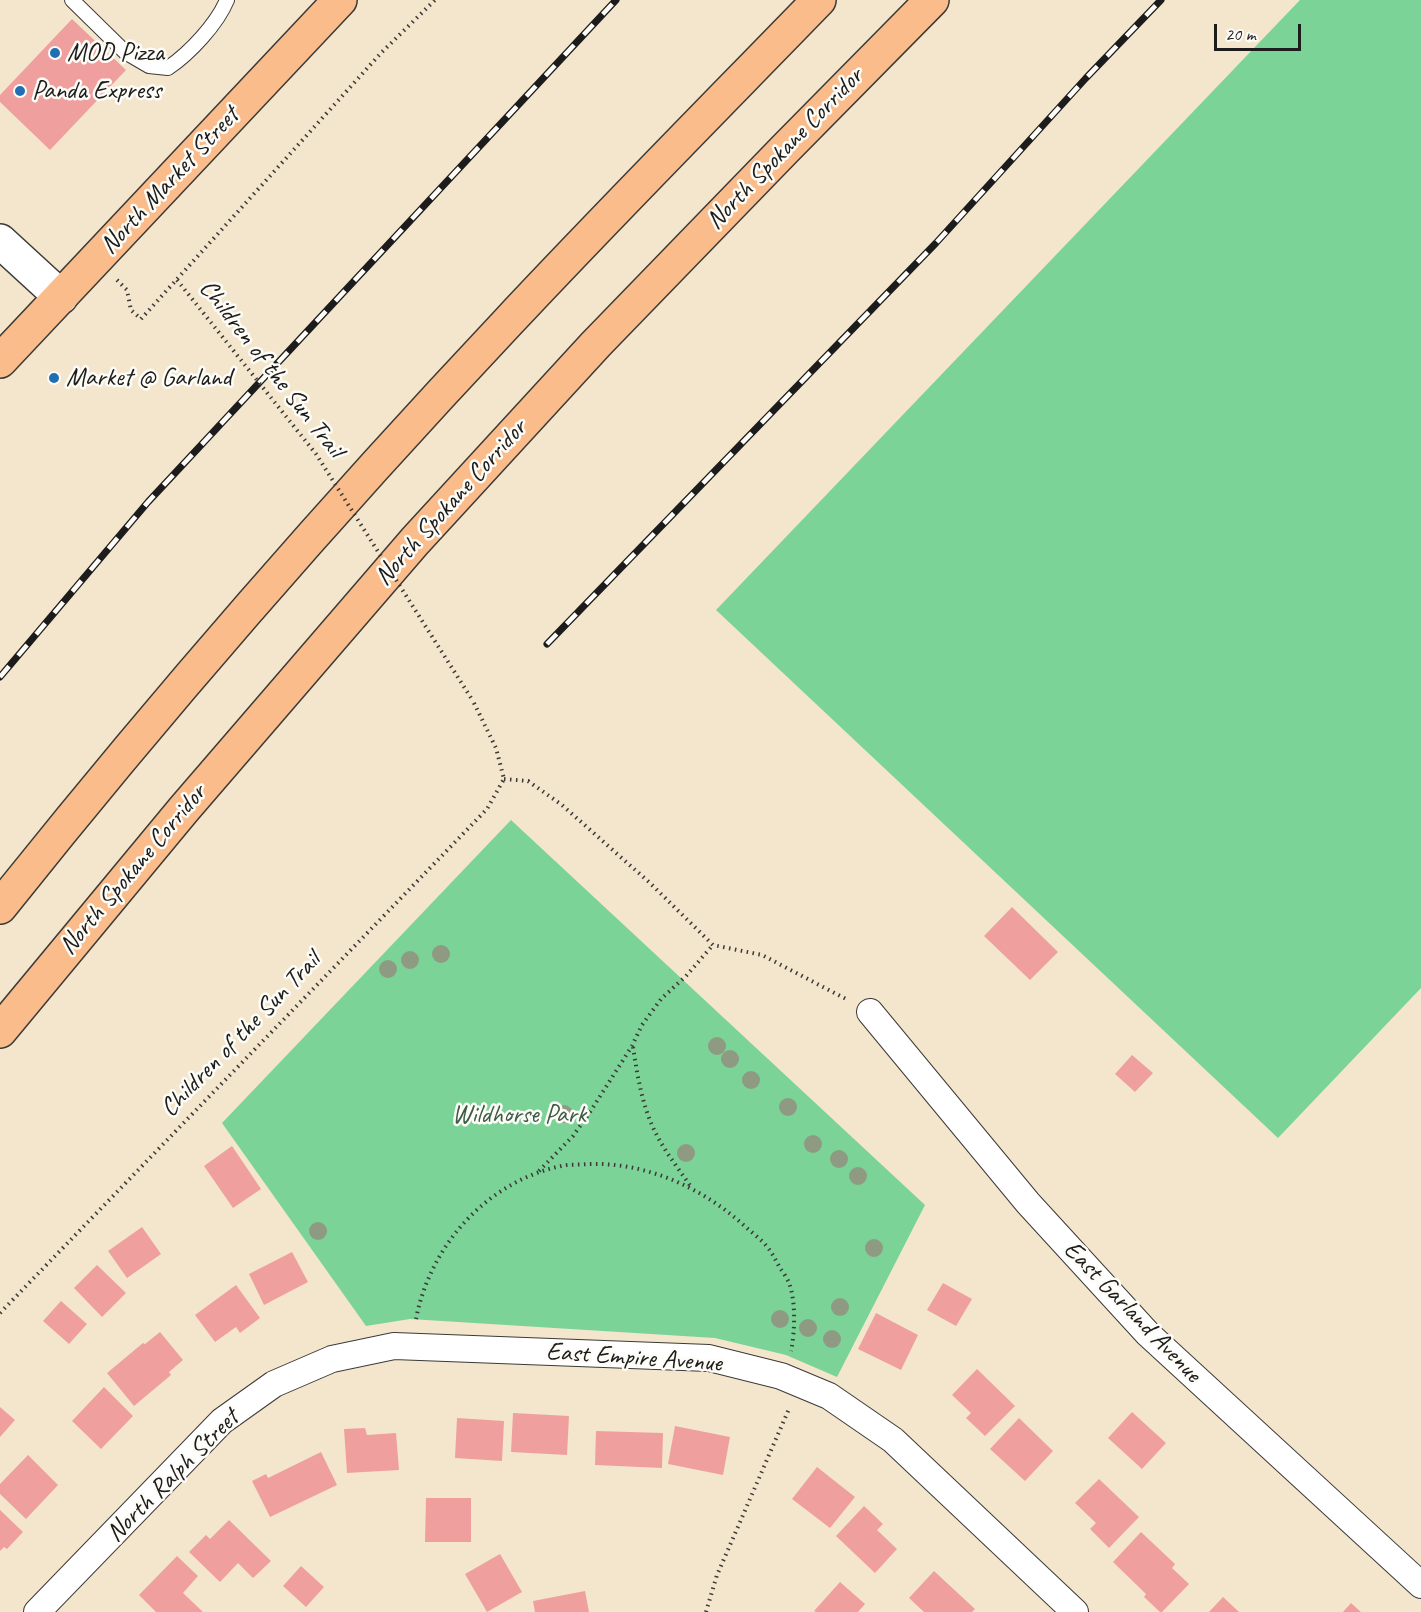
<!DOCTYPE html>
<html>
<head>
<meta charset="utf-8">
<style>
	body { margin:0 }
	#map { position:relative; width:1421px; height:1612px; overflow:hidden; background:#f3e6cd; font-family:Caveat,sans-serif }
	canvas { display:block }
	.scale { position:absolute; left:1214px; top:24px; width:87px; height:27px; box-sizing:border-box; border:3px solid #1c1c1c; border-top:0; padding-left:8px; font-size:18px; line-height:21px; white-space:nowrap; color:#1c1c1c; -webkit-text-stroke:4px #fdfcf7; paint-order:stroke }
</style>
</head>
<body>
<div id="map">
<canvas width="1421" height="1612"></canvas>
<div class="scale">20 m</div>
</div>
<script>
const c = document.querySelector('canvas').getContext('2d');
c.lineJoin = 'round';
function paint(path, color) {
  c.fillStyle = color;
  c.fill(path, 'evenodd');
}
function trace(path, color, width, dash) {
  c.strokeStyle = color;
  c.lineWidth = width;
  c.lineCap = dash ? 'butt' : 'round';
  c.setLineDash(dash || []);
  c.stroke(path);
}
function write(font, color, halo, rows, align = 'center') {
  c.font = font + ' Caveat,sans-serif';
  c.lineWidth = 5;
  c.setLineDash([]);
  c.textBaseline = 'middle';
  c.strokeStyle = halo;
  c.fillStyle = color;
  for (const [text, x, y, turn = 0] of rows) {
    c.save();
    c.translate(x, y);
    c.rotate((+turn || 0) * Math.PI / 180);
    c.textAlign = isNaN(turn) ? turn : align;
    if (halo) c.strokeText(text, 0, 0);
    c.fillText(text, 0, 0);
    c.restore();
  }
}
const green = new Path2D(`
	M1300,0h121v988l-143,150 -562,-528z
	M511,820l414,385 -88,172 -51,-22 -71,-17 -305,-19 -44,7 -144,-203z`);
const building = new Path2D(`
	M72,19l54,51 -76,80 -50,-48v-7z
	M1012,907l46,45 -28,28 -46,-44z
	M1132,1055l21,18 -18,19 -20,-18z
	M232,1146l29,43 -28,19 -29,-42z
	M142,1227l19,27 -34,24 -19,-27z
	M292,1252l16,30 -44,23 -15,-31z
	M97,1265l29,28 -24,24 -28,-29z
	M943,1283l29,16 -16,27 -29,-16z
	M236,1285l24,33 -20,15 -4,-6 -21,15 -20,-27z
	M61,1301l26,23 -18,20 -26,-23z
	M876,1313l42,22 -17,35 -43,-21z
	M160,1332l23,28 -14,12 2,3 -37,31 -27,-33 36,-30 2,1z
	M977,1369l38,37 -30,30 -19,-18 5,-5 -19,-18z
	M104,1387l29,29 -32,33 -29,-28z
	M0,1407l15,13 -15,17z
	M1132,1412l34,31 -24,26 -34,-31z
	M513,1413l56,3 -2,39 -56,-3z
	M457,1418l47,3 -2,40 -47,-3z
	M1019,1418l34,33 -28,30 -35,-32z
	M675,1426l55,11 -7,38 -55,-11z
	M365,1428l2,7 29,-2 3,37 -52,3 -3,-44z
	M596,1431l67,2 -1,35 -67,-3z
	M321,1452l16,33 -67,32 -18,-36 14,-7 2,4z
	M28,1455l30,30 -32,34 -26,-25v-10z
	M817,1467l38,30 -25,31 -38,-29z
	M1099,1479l40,38 -30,31 -19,-19 6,-6 -21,-20z
	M426,1498h45v44h-46z
	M864,1506l19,18 -6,6 20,19 -22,24 -39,-37z
	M0,1510l23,22 -16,17 -3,-2 -4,4z
	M229,1520l42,41 -18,17 -15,-15 -18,19 -31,-30 17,-17 4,4z
	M1141,1532l34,32 -3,4 17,16 -27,28h-2l-16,-15 2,-3 -33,-32z
	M500,1554l22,38 -35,20 -22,-38z
	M177,1556l21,20 -15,17 20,19h-47l-17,-17z
	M301,1566l23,21 -18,20 -23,-21z
	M934,1571l41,38 -3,3h-48l-15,-14z
	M840,1582l25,22 -7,8h-42l-2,-1z
	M585,1591l4,21h-54l-2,-11z
	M1223,1597l16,15h-30z
	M1351,1603l10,9h-18z`);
const path = new Path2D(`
	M117,280l10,10 4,20 10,9 240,-266 54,-53
	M504,779l24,2 34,24 88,78 63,62 49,10 84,44
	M633,1047c5,32 10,65 27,94 9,16 21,31 31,46
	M539,1171l34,-35 17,-24 42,-66 10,-21 19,-26 25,-23 27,-31
	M0,1313l487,-504 17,-30 -8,-31 -23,-47
	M416,1319c14,-73 70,-137 145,-153 8,-2 18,-1 27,-2 60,-2 117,25 160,65 7,6 15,12 20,19 5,6 8,13 12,20 3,4 7,10 9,15 7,19 6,48 2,68
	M706,1612l11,-37 72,-166`);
const service = new Path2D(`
	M72,0l53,52 24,14 19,2c22,-15 49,-44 59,-68`);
const minor = new Path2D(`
	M870,1012l158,191 120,131 273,251
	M37,1612l185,-191 52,-37 58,-25 62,-13 315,12 72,18 48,20 64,44 182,172`);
const tertiary = new Path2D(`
	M0,241l61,56`);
const primary = new Path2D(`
	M0,361l340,-361`);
const motorway = new Path2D(`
	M0,907c161,-202 331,-397 508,-585 102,-109 207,-215 311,-322
	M0,1031l184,-222 231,-268 181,-197 190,-196 146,-148`);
const rail = new Path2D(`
	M547,644l389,-401 150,-165 75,-78
	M0,677l148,-175 468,-502`);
const pathBridge = new Path2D(`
	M177,280l139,174 157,247`);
const trees = [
	[441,954],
	[410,960],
	[388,969],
	[717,1046],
	[730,1059],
	[751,1080],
	[788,1107],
	[564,1114],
	[813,1144],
	[686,1153],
	[839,1159],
	[858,1176],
	[318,1231],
	[874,1248],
	[840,1307],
	[780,1319],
	[808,1328],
	[832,1339]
];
const markers = [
	[55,53,6,"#1f6fb2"],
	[20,91,6,"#1f6fb2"],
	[54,378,6,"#1f6fb2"]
];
const poiNames = [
	["MOD Pizza",67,53],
	["Panda Express",32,91],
	["Market @ Garland",66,378]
];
const streetNames = [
	["North Spokane Corridor",785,149,-46],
	["North Market Street",170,181,-47],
	["Children of the Sun Trail",271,369,52],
	["North Spokane Corridor",451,503,-48],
	["North Spokane Corridor",133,870,-50],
	["Children of the Sun Trail",241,1035,-46],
	["East Garland Avenue",1132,1312,46],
	["East Empire Avenue",634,1358,4],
	["North Ralph Street",173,1476,-45]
];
const parkNames = [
	["Wildhorse Park",519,1115]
];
paint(green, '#7bd398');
paint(building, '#efa09e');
trace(service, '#3c3a37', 16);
trace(minor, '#3c3a37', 28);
trace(tertiary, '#3c3a37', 36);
trace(primary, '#3c3a37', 36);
trace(motorway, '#3c3a37', 36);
trace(path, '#3c3a37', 4, [1.5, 4.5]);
trace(service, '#fff', 14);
trace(minor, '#fff', 26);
trace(tertiary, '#fff', 33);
trace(primary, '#fabc8b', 33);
trace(motorway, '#fabc8b', 33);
trace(rail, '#1c1c1c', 7);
trace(rail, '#fdfcf7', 4.5, [14]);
trace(pathBridge, '#3c3a37', 4, [1.5, 4.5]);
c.fillStyle = '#8f9a83';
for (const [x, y] of trees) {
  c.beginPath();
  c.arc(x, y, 9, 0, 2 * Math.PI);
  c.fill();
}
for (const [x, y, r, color] of markers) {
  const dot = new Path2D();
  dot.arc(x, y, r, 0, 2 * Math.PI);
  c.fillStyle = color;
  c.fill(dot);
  trace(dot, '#fdfcf7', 2);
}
write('26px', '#1c1c1c', '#fdfcf7', poiNames, 'left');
write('26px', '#1c1c1c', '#fdfcf7', streetNames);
write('26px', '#3d5c47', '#fdfcf7', parkNames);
</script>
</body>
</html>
